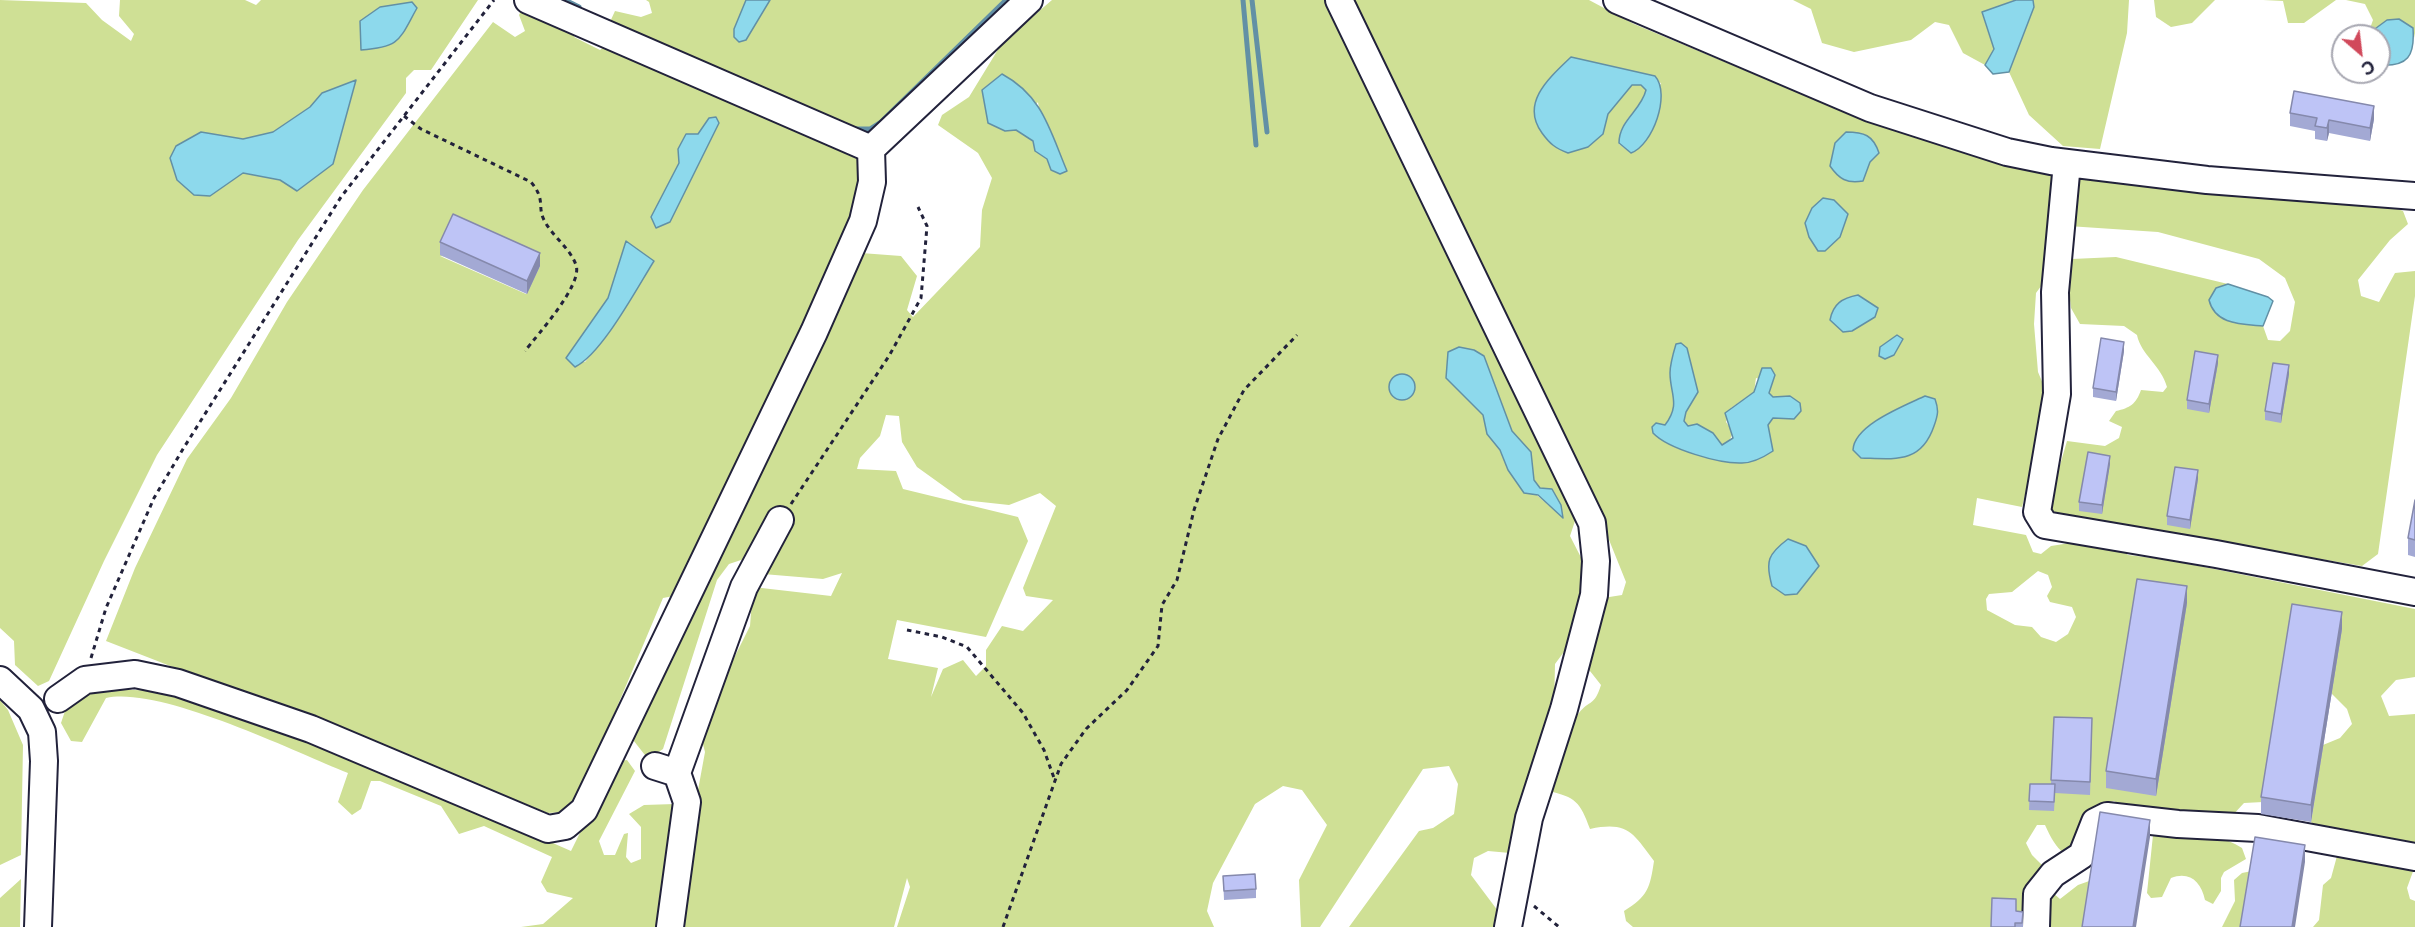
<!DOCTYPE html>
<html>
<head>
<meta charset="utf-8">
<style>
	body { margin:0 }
	#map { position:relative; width:2415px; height:927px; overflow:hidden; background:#fff; font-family:"Playpen Sans",sans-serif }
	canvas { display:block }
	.north { position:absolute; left:2331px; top:24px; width:60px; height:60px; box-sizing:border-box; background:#fff; border:2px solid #a7a7b1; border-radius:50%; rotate:152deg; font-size:16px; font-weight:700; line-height:24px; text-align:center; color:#22223b }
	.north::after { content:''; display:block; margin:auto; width:21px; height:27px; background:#d1495b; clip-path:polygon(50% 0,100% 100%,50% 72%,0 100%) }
</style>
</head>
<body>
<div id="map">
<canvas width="2415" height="927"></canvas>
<div class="north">С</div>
</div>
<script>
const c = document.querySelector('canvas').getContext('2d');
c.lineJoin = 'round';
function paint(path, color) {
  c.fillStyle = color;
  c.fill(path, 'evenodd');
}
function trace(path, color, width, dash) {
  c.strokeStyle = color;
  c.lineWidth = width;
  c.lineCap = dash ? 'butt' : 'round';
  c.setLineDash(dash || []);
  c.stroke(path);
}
const green = new Path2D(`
	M0,0l86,3 16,17 29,21 3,-7 -15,-18 1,-16h125l11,5 5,-5h217l-47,70h-17l-8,8v15l-108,147 -141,215 -53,106 -55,120 -11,5 -23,-21 -1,-24 -14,-13zM356,80l-23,84 -36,27 -17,-11 -37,-7 -42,-41 42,7 30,-7 37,-25 12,-14z
	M646,0h100l-12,29 12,11 24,-40h246l-146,142 -261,-118 6,-13 26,6 11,-4 -3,-11z
	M1052,0h276l161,341 89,171 -8,24 21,41 -19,64 -17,23 -1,46 -23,58 -21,85 -22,-2 -14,7 -3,17 27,36 -4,16h-145l70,-96 14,-3 21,-14 4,-30 -9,-18 -26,3 -103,158h-19l-2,-47 28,-55 -25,-35 -19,-4 -28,18 -42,79 -6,28 7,16h-317l13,-40 -3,-9 -13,49h-373l22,-3 30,-26 -26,-6 -6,-10 11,-25 -68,-31 -25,8 -18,-28 -61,-25h-9l-10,28 -9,6 -14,-13 10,-29c-55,-22 -188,-87 -242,-75l-24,44 -11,-1 -10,-18 5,-15 31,-19 72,2 206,74 196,86 44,-89 12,-2 8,11 -36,70 5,14h11l9,-21 4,-1 -2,24 5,6 10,-4v-32l-12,-13 15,-9 31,-1 6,79 24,-131 -3,-12 -7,-4 55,-110 3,-39 78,9 11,-23 -19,6 -72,-6 -4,-15 -18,6 -12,16 -54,169 -15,10 -18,-23 231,-483 40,3 16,20 -10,34 6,7 67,-70 2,-37 10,-32 -14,-25 -40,-28 4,-10 27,-18 33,-54zM1038,102l9,57 -12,-8 -2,-10 -17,-11zM1484,356l28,75 19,21 3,28 29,38 -55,-48 -8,-20 -13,-16 -4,-19zM886,415l13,1 3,26 15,25 46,33 46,5 31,-12 16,13 -33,82 3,8 27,4 -30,31 -21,-5 -16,24v16l-10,10 -13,-16 -20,9 -12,28 7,-29 -50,-9 9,-39 89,17 42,-96 -10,-24 -115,-28 -7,-18 -39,-2 3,-11 20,-22z
	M1346,0h243l45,24 158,66 210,75 220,26 165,14 16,6 5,13 -18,16 -32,40 3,16 18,6 16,-29 20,-2v25l-37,258 -16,12 -316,-53 21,-72 38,5 14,-8 3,-11 -13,-6 7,-10c14,-3 20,-7 25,-21l22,2 4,-5c-6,-22 -26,-32 -30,-52l-13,-9 -44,-2 -9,-16 -3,-25 -21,-5 -11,15 -2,31 4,48 11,26 -27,109 -45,-9 -4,27 53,10 7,17 8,2 10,-8 38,-6 24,3 15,12 41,5 246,49v68l-19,3 -15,16 8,20 26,-2v135l-95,-20 -9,-7 12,-77 17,-7 12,-14 -5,-15 -16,-16 -68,109 -19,1 -13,14 -104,-9 -13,-7 -19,5 -6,12 5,47c-28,-6 -37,-13 -49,-40h-8l-11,18 6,12 12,12 1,19 15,13 18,-14 14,-5 -8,47h-61v-7l-32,7h-358l-7,-6 -2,-10c24,-15 26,-23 30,-50 -21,-28 -26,-40 -64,-32 -10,-27 -14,-32 -42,-38 4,-21 18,-62 31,-78 11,-14 15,-6 22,-28l-15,-19 17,-68 19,-3 4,-13 -27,-67zM1571,57l90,26 -30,70 -12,-9c-1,-24 21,-33 28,-54l-6,-5h-9l-24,29zM2068,226l90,6 101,27 26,19 10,24 -5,29 -10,10 -12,-1 -5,-14 10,-25 -5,-4 -40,-13 -112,-27 -44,2 -24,-10zM1676,344l22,48 -12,20 -2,8 4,6 34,19 7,-3 4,-10 -7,-10 5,-14 23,-16 2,-14 15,4 -2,11 3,4 18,-1 4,23 -21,-1 -5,7 1,8 -26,30 -50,-10 -36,-16 -4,-4 3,-10 9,2c16,-21 5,-31 5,-52 0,-9 3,-19 6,-29zM2038,571l10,4 4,12 -5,9 3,6 22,5 4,10 -8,17 -12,8 -15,-5 -9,-10 -17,-2 -28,-15 -1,-11 3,-5 23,-2z
	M1793,0h223l-34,13 12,36 -9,16 -22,-12 -14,-28 -14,-3 -24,18 -57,12 -32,-9 -11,-34z
	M2033,0h96l-2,33 -27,116 -37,-3 -34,-31 -20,-43 25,-65z
	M2154,0h61l-23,23 -21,4 -15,-10z
	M2263,0h73l-32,23h-16l-5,-22z
	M2346,0h69v38l-2,-10 -26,-8 -19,14 5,-14 -8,-16z
	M524,5l55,21 -5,11 26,13 6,-5 250,111 9,14 -5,26 -181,399 -16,3 -84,199 -16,15 -15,1 -442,-172 29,-73 52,-109 44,-61 56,-96 76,-112 130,-168 22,15 10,-6 -6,-16zM627,242l27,20 -44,68 -25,32 -19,-4 42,-60zM440,256l99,10h1l-14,28z
	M0,700l8,10 15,35 -2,110 -21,10z
	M2125,829c38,2 84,-2 117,19l4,11 -22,13 -3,6v13l-8,13 -8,-4c-4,-18 -15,-29 -34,-22l-9,19 -11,1 -4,-5 6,-58z
	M2343,853l72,13 -8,22 3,11 5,2v26h-102l6,-7 4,-35 8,-7 6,-22z
	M2252,871l-9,56h-21l13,-26 -1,-21 8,-7z
	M21,879l-1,48h-20v-29z`);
const water = new Path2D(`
	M746,0h24l-24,40 -7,2 -5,-5v-8z
	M2016,0h17l1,7 -25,65 -16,2 -8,-9 9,-16 -12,-37z
	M412,2l5,6c-18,32 -16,39 -56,42l-1,-29 20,-14z
	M2399,19l14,9c2,28 -5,39 -34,37v-29l-11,-2 19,-14z
	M1571,57l84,19c16,18 -2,69 -24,77l-12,-10c0,-23 22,-32 27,-53l-5,-5h-9l-24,29 -5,20 -15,13 -20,6c-13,-5 -18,-9 -26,-20 -22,-30 7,-55 29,-76z
	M1002,74c41,22 48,57 65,97l-7,3 -9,-4 -4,-11 -12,-8 -2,-10 -17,-11 -11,1 -17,-8 -6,-33z
	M356,80l-23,84 -36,27 -17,-11 -37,-7 -33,23 -16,-1 -17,-15 -7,-22 6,-12 25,-14 42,7 30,-7 37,-25 12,-14z
	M716,117l3,6 -49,99 -14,6 -5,-11 28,-54 -1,-14 8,-15h12l11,-16z
	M1846,132c18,0 27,3 33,21l-9,9 -7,19c-16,3 -24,-2 -33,-15l5,-23z
	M1823,198l11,2 14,14 -8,23 -15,14h-7l-9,-14 -4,-14 7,-15z
	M626,241l28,20c-17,27 -52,93 -79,106l-9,-9 42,-60z
	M2228,284l40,13 5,4 -10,25c-21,-2 -48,-1 -54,-26l7,-12z
	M1858,295l20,13 -3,9 -23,14 -9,1 -13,-12c3,-16 12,-22 28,-25z
	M1897,335l6,4 -9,16 -9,4 -6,-3 1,-9z
	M1681,343l6,5 11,44 -12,20 -2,9 4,5 9,-2 16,9 9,12 11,-7 -8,-25 29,-21 8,-24h9l4,7 -6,18 4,4 17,-1 10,7 1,8 -7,8 -21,-1 -5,7 5,26c-9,6 -19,12 -31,12 -22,1 -74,-14 -89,-30l-1,-6 4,-4 9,2c16,-21 5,-31 5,-52 0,-9 3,-19 6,-29z
	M1459,347l15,3 10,6 28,75 19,21 3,28 6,8 12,1 9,16 2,13 -25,-23 -14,-2 -16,-23 -8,-20 -13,-16 -4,-19 -37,-37 2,-26z
	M1389 387a13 13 0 1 1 26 0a13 13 0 1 1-26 0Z
	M1925,396l10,3c4,11 3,16 -1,27 -13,38 -39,33 -73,32l-8,-8c1,-25 51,-44 72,-54z
	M1788,539l18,7 13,20 -22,28 -12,1 -13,-9c-7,-25 -4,-32 16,-47z`);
const stream = new Path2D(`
	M565,0l14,7
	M1243,0l13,145
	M1252,0l15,132
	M856,129h14l11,-7 125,-122`);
const path = new Path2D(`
	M404,116l17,13 110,53c15,18 6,24 13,38 8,16 26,28 32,45 7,20 -39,70 -51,86
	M791,504l98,-148 32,-58 6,-72 -9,-19
	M907,630l35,7 25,10 56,66 21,37 10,28
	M91,658l15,-50 48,-110 29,-49 158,-252 153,-197
	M1534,906l25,21
	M1003,927l58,-163 25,-35 41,-39 31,-44 4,-41 15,-25 17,-70 24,-71 26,-49 53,-55`);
const minor = new Path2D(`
	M528,0l343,149
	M1339,0l253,523 4,38 -2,34 -30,114 -35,109 -21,109
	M1617,0l253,108 137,44 44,9 156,19 208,16
	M2067,163l-12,129 2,102 -20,118 8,13 171,29 199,38
	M0,680l31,29 11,23 2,29 -6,166
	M58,699l27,-19 50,-6 43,9 133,46 237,100 17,-3 19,-16 230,-478 49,-111 9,-39 -1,-33 158,-149
	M655,766l22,7 10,29 -17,125
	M677,773l67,-186 36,-67
	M2036,927l1,-33 16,-20 29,-19 13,-33 12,-6 71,8 80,4 157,29`);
const wall = new Path2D(`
	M2290,113l84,6 -4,22 -41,-8 -2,8 -12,-2v-8l-25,-5z
	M440,242l100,24 -13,28 -87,-39z
	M2124,351l-8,50 -23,-4v-9z
	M2218,363l-9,50 -22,-4v-9z
	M2289,374l-8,49 -16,-3v-9z
	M2110,464l-8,50 -23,-3v-9z
	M2198,479l-8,50 -23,-4v-9z
	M2415,500v57l-7,-2v-17z
	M2187,603l-31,193 -50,-8v-17z
	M2342,629l-31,193 -50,-8v-17z
	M2054,717l38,14 -2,64 -35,-2 -1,18 -25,-1 1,-26h21z
	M1223,876l33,13v9l-32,2z
	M2016,911l7,1v15h-32z`);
const shadedWall = new Path2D(`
	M2374,106v13l-4,22v-13z
	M2329,120v13l-2,8v-13z
	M540,253v13l-13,28v-13z
	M2124,342v9l-8,50v-9z
	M2218,355v8l-9,50v-9z
	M2289,365v9l-8,49v-9z
	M2110,456v8l-8,50v-9z
	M2198,470v9l-8,50v-9z
	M2187,586v17l-31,193v-17z
	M2342,612v17l-31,193v-17z
	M2150,820v17l-14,90h-3z
	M2305,845v17l-10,65h-3z`);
const building = new Path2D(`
	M2294,91l80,15 -4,22 -41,-8 -2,8 -12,-2 2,-8 -27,-5z
	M453,214l87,39 -13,28 -87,-39z
	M2101,338l23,4 -8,50 -23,-4z
	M2195,351l23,4 -9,49 -22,-4z
	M2273,363l16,2 -8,49 -16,-3z
	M2088,452l22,4 -8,49 -23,-3z
	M2175,467l23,3 -8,50 -23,-4z
	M2415,500v40l-7,-2z
	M2137,579l50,7 -31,193 -50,-8z
	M2292,604l50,8 -31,193 -50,-8z
	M2054,717l38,1 -2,64 -39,-2z
	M2030,784h25l-1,18 -25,-1z
	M2100,812l50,8 -17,107h-51z
	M2255,837l50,8 -13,82h-52z
	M1255,874l1,15 -32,2 -1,-15z
	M1992,898l24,1v12l7,1 -1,11h-7v4h-24z`);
paint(green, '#cfe095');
paint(water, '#8dd9ec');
trace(water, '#6290a5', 1.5);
trace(stream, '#6290a5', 5);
trace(minor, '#22223b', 30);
trace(path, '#22223b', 3, [4.5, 4.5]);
trace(minor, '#fff', 26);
paint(wall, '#a3a9d4');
paint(shadedWall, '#8589ac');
paint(building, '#bec4f6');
trace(building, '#8589ac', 1.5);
</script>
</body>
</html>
